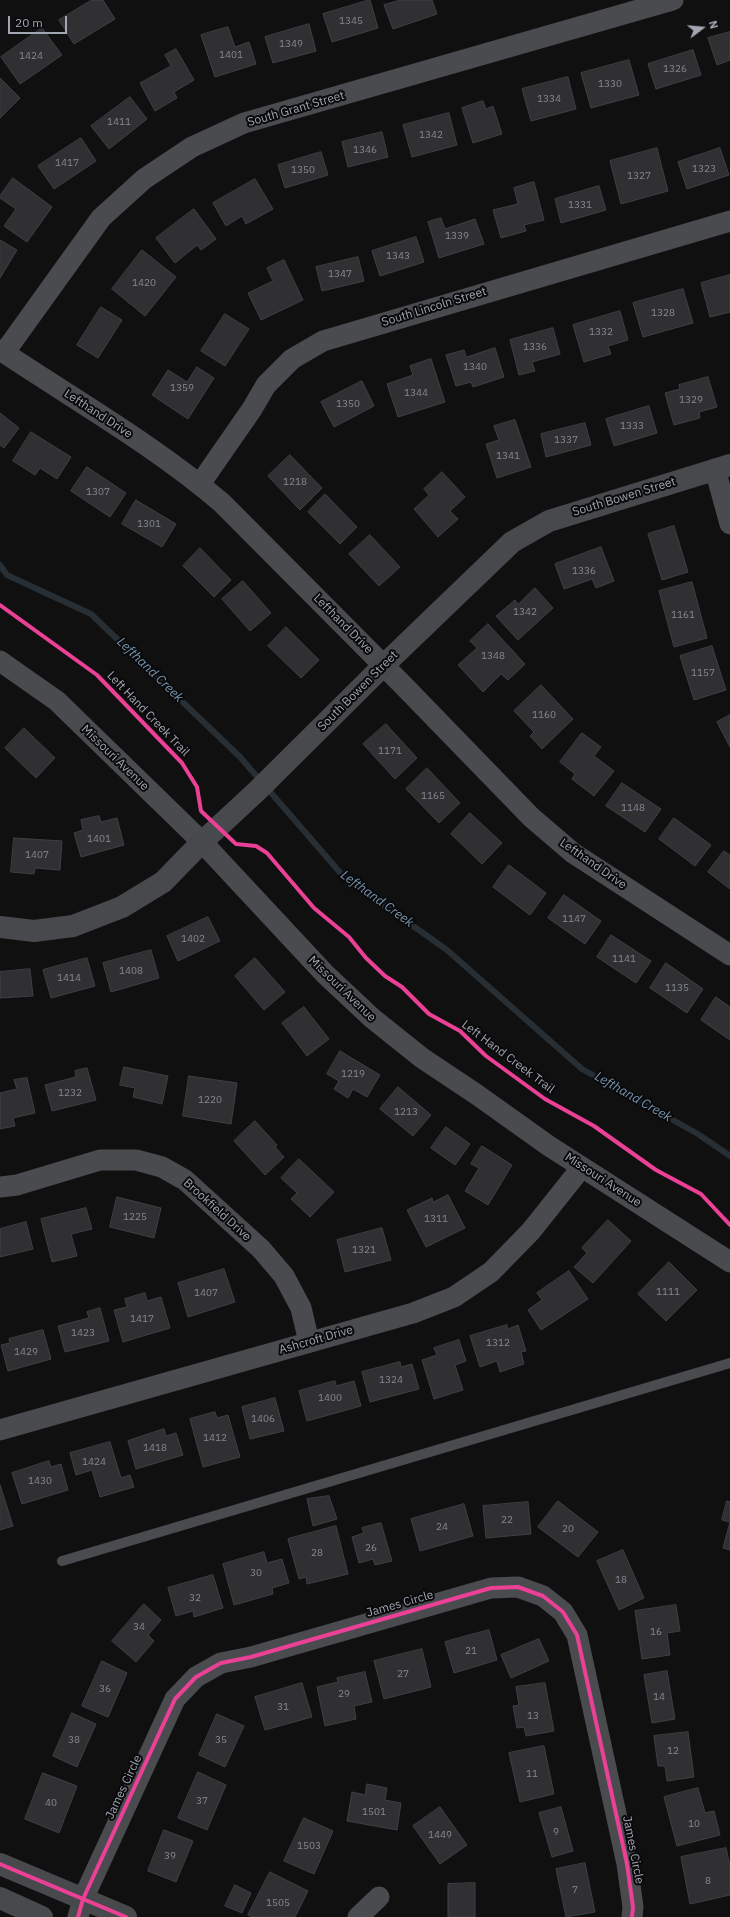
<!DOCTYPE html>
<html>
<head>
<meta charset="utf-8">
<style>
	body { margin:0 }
	#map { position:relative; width:730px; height:1917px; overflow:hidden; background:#101010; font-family:"IBM Plex Sans",sans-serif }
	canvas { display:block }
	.north { position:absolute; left:682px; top:8px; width:40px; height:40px; -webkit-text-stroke:3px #0a0a0c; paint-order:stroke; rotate:74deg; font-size:11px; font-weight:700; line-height:16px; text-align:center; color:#a1a6b1 }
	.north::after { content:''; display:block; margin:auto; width:14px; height:18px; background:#a1a6b1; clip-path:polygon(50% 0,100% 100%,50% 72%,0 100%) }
	.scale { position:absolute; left:8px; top:16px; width:59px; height:18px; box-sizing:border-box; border:2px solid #a1a6b1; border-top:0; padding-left:5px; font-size:12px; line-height:14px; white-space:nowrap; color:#a1a6b1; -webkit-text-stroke:3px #0a0a0c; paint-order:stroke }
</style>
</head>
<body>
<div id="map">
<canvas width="730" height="1917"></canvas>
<div class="north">N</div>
<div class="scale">20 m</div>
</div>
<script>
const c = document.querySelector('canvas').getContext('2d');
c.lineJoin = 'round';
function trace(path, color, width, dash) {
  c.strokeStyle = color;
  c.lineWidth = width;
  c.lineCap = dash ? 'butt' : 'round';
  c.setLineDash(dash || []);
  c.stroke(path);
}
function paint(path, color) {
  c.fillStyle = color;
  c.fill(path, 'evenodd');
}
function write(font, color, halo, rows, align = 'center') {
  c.font = font + ' "IBM Plex Sans",sans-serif';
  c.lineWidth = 4;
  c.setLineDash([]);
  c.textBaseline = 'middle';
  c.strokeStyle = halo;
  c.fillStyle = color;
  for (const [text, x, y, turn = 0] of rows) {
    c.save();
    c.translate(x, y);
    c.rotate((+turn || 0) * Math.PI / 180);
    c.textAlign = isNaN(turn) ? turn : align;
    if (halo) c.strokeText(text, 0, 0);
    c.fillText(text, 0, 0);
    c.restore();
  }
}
const stream = new Path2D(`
	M0,565l7,10 84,39 149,143 104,120 103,73 135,119 116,65 32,22`);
const building = new Path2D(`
	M92,0h11l12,19 -41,25 -15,-24z
	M370,0l8,28 -46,14 -9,-28z
	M401,0h31l5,14 -44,15 -9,-24z
	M309,24l7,27 -43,12 -8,-26z
	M228,27l7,20 14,-5 7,22 -41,13 -14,-42z
	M42,28l20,27 -42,29 -19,-27z
	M730,32v28l-13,5 -9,-27z
	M176,49l18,31 -20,12 3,6 -22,13 -15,-28 31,-17 -6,-11z
	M693,50l8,25 -45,14 -8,-25z
	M629,60l10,35 -48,13 -10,-35z
	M568,77l8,32 -45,12 -9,-32z
	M0,78l20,20 -20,20z
	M130,97l17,22 -38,30 -18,-23z
	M483,101l3,8 7,-3 9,28 -29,9 -11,-35z
	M449,113l8,32 -45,12 -9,-32z
	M382,132l6,25 -40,10 -6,-25z
	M81,138l15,23 -42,28 -16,-23z
	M657,148l11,43 -47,13 -11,-43z
	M720,148l9,27 -42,14 -9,-27z
	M321,152l7,23 -43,13 -7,-23z
	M13,178l39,29 -25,35 -23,-16 12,-17 -16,-11v-2z
	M255,179l18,30 -27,15 -4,-8 -16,10 -13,-23z
	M534,182l10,38 -20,5 2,6 -25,7 -8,-28 25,-6 -4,-16z
	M599,186l7,24 -45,13 -6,-24z
	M194,209l22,30 -15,11 -4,-5 -22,18 -19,-25z
	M441,218l4,11 30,-10 9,25 -45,14 -11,-36z
	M416,237l8,25 -44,14 -8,-25z
	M0,240l17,10 -17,28z
	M142,250l34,27 -31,39 -33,-27z
	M358,257l6,24 -42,10 -6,-24z
	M284,260l19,40 -42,20 -13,-27 25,-12 -6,-13z
	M730,275v37l-20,5 -9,-34z
	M683,289l10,34 -50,14 -10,-34z
	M101,307l21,13 -24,38 -21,-13z
	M620,311l8,29 -20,6 3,8 -27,8 -11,-37z
	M225,314l24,15 -24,37 -24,-15z
	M553,328l7,26 -28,8 3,9 -16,4 -9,-35z
	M495,348l9,29 -31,10 -2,-5 -15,4 -10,-31 18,-5 2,7z
	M431,359l14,43 -47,15 -11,-33 26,-9 -3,-9z
	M197,367l17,11 -26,41 -36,-24 16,-25 19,12z
	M708,377l9,30 -18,5 1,6 -26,7 -9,-32 15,-4 -1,-4z
	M362,381l12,25 -40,21 -13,-25z
	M649,406l8,27 -43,13 -8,-27z
	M0,413l19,15 -15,20 -4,-3z
	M515,420l16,47 -34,11 -11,-34 13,-4 -5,-14z
	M585,423l6,22 -45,12 -5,-23z
	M31,432l40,25 -14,22 -17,-11 -5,7 -22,-14z
	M290,455l32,33 -22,22 -32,-34z
	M87,467l39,26 -16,24 -39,-26z
	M442,472l23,25 -15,14 8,8 -20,18 -24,-28 15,-14 -5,-6z
	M325,494l32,33 -17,17 -32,-32z
	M136,500l40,24 -14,23 -40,-23z
	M674,526l14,46 -26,8 -14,-46z
	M370,535l30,32 -21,19 -30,-32z
	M601,547l13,34 -18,7 -4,-9 -28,10 -9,-25z
	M200,548l31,32 -17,17 -31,-31z
	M243,581l28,32 -21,18 -28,-32z
	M692,582l15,56 -33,9 -15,-56z
	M535,588l18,20 -35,32 -22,-24 19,-16 3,4z
	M488,624l37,40 -17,16 -7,-6 -18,18 -25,-27 19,-17 -7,-7z
	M286,627l33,33 -18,18 -33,-32z
	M712,646l14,44 -32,10 -14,-44z
	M541,685l32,34 -31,30 -12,-13 4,-4 -20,-21z
	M730,715v32l-13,-25z
	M386,724l31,34 -22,21 -32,-35z
	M24,728l31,30 -19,20 -31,-30z
	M582,733l19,14 -7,9 20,15 -20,25 -22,-17 3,-5 -15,-12z
	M427,768l33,35 -21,20 -33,-34z
	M622,783l39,26 -16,23 -39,-26z
	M470,813l32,30 -20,21 -31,-30z
	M99,816l2,6 16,-4 7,27 -43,12 -7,-24 9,-3 -2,-10z
	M674,818l37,27 -16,21 -36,-27z
	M14,838l48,3 -2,29 -25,-2 -1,6 -23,-2z
	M724,851l6,4v34l-22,-17z
	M509,865l37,28 -16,22 -37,-28z
	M564,895l37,26 -16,23 -37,-26z
	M208,917l12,24 -42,20 -11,-25z
	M611,935l40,26 -15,22 -39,-26z
	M151,950l8,28 -48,14 -8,-29z
	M87,958l8,28 -44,12 -8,-28z
	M255,958l30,34 -21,18 -29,-34z
	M666,963l37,26 -16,24 -37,-25z
	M30,969l3,27 -33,2v-26z
	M716,997l14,10v33l-29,-20z
	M304,1007l25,32 -22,17 -25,-33z
	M340,1051l40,24 -13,22 -14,-8 -5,9 -14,-9 5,-8 -12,-7z
	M124,1067l44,9 -6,28 -29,-7 2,-9 -15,-3z
	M87,1068l9,32 -44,11 -7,-26 31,-8 -1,-6z
	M189,1076l48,7 -6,41 -48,-8z
	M27,1078l8,35 -22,5 2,8 -15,3v-36l17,-4 -3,-9z
	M398,1087l33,28 -18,21 -33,-27z
	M255,1121l22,24 -2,2 9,10 -19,18 -31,-34z
	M446,1127l24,17 -15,21 -24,-17z
	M482,1146l30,19 -24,40 -23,-14 14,-23 -8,-4z
	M299,1159l35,33 -24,25 -19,-18 6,-6 -16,-15z
	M448,1195l17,33 -39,19 -19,-37 25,-12 1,4z
	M117,1197l44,11 -7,30 -44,-11z
	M86,1208l6,21 -21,5 6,22 -25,6 -11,-43z
	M608,1220l23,21 -38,42 -19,-16 13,-14 -5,-5z
	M26,1222l7,27 -33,8v-28z
	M382,1228l9,32 -46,12 -8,-32z
	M669,1262l28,28 -31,31 -28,-27z
	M224,1269l11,33 -47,15 -10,-34z
	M569,1271l19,28 -47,31 -13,-20 14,-10 -5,-7z
	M145,1293l2,8 14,-4 9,31 -47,14 -9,-32 13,-3 -2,-8z
	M100,1308l9,33 -44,11 -7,-26 31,-8 -2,-6z
	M507,1325l1,4 10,-4 8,26 -5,1 3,12 -24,8 -3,-11 -17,6 -10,-31z
	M43,1330l8,29 -43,12 -7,-26 9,-2 -1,-4z
	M459,1340l7,21 -11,4 8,25 -29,9 -12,-39 15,-5 -3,-7z
	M400,1362l1,5 11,-3 7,25 -49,13 -8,-30z
	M335,1381l1,5 18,-5 7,25 -54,15 -8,-30z
	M275,1398l9,33 -34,8 -8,-32z
	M215,1412l2,6 11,-3 12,42 -37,10 -13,-48z
	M164,1429l2,7 10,-3 7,22 -47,14 -8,-28z
	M110,1442l11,36 9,-3 4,12 -34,10 -8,-27 -16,5 -6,-22z
	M49,1461l2,6 10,-3 7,26 -46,14 -10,-31z
	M0,1485l13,41 -13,4z
	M329,1496l8,23 -24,7 -6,-27z
	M558,1501l40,31 -20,25 -40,-30z
	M727,1501l3,1v48l-7,-2 7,-26 -8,-2z
	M528,1502l3,32 -45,4 -3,-32z
	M464,1504l9,32 -53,15 -9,-32z
	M381,1523l11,38 -17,4 -2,-6 -14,4 -7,-26 12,-4 -2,-5z
	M336,1526l12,48 -41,10 -1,-7 -7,2 -11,-40z
	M623,1550l21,48 -25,12 -22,-49z
	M264,1552l3,11 15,-4 7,24 -17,5 1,6 -39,11 -11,-41z
	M213,1575l10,33 -29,9 -1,-6 -17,5 -8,-28z
	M144,1604l17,16 -13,15 6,6 -18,21 -24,-21z
	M676,1605l4,26 -13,2 3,22 -28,4 -7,-48z
	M489,1630l8,30 -43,13 -9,-31z
	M539,1639l10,22 -38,17 -10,-23z
	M422,1649l9,38 -47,12 -10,-38z
	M102,1661l25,12 -19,44 -26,-11z
	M667,1671l8,48 -23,4 -8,-48z
	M365,1672l7,30 -18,4 2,13 -31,7 -8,-39 21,-5 -1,-4z
	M302,1683l10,34 -47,13 -10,-33z
	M545,1683l9,48 -28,5 -2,-9 -7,1 -4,-22 6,-1 -3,-18z
	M72,1713l24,11 -19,43 -24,-11z
	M217,1714l27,12 -19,41 -26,-12z
	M688,1732l6,45 -27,4 -2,-15h-7l-4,-30z
	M544,1746l10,48 -34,8 -11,-49z
	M198,1772l28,13 -19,45 -29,-12z
	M43,1773l34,13 -18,47 -34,-14z
	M367,1784l20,4 -2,12 16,3 -4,27 -50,-9 5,-29 13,3z
	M698,1788l7,25 9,-2 6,24 -43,11 -13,-49z
	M440,1807l27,38 -27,19 -27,-38z
	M561,1807l12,44 -21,6 -13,-44z
	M304,1818l29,13 -19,43 -30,-13z
	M164,1830l29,11 -17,41 -28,-11z
	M726,1848l4,18v29l-40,9 -9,-47z
	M585,1863l10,49 -29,5 -10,-48z
	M270,1872l38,19 -13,26h-43l-4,-2z
	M475,1883v34h-27v-33z
	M235,1885l16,8 -9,20 -17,-7z`);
const lane = new Path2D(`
	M62,1561l668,-198`);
const street = new Path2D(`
	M0,350c75,50 154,95 222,153l178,179 131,135 42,36 157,102
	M4,353l97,-135 43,-39 48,-32 52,-24 429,-123
	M715,469l15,55
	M200,484l52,-75 14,-24 26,-26 31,-18 407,-120
	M0,661l57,40 145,141 123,132 47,44 50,40 54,36 73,52 181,116
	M0,1187l17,-2 83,-25h36l26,7 23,13 76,69 23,27 17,32 8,34
	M0,1430l413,-117 41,-16 37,-25 40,-41 51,-64
	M78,1917l5,-18 92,-200 21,-22 25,-14 30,-6 240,-69 27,-1 25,9 20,16 14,23 50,229 6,43 -1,10
	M358,1917l21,-20`);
const secondary = new Path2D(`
	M0,927l34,4 39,-5 49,-19 41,-25 39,-40 55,-51 127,-126 128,-123 37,-21 181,-56
	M0,1864l126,53
	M0,1898l42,19`);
const cycleway = new Path2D(`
	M0,605l97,70 85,88 15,24 4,24 35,33 20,2 11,7 47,55 35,29 17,21 19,18 17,11 27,27 31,17 26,25 59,43 49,27 62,44 45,24 29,31
	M0,1864l126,53
	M78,1917l5,-18 92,-200 21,-22 25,-14 30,-6 240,-69 27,-1 25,9 20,16 14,23 50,229 6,43 -1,10`);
const numberNames = [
	["1345",351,21],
	["1349",291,44],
	["1401",231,55],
	["1424",31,56],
	["1326",675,69],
	["1330",610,84],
	["1334",549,99],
	["1411",119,122],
	["1342",431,135],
	["1346",365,150],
	["1417",67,163],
	["1323",704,169],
	["1350",303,170],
	["1327",639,176],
	["1331",580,205],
	["1339",457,236],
	["1343",398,256],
	["1347",340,274],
	["1420",144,283],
	["1328",663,313],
	["1332",601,332],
	["1336",535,347],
	["1340",475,367],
	["1359",182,388],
	["1344",416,393],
	["1329",691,400],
	["1350",348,404],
	["1333",632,426],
	["1337",566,440],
	["1341",508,456],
	["1218",295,482],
	["1307",98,492],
	["1301",149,524],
	["1336",584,571],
	["1342",525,612],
	["1161",683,615],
	["1348",493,656],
	["1157",703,673],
	["1160",544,715],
	["1171",390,751],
	["1165",433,796],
	["1148",633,808],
	["1401",99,839],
	["1407",37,855],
	["1147",574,919],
	["1402",193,939],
	["1141",624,959],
	["1408",131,971],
	["1414",69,978],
	["1135",677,988],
	["1219",353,1074],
	["1232",70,1093],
	["1220",210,1100],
	["1213",406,1112],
	["1225",135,1217],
	["1311",436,1219],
	["1321",364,1250],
	["1111",668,1292],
	["1407",206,1293],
	["1417",142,1319],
	["1423",83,1333],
	["1312",498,1343],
	["1429",26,1352],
	["1324",391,1380],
	["1400",330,1398],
	["1406",263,1419],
	["1412",215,1438],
	["1418",155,1448],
	["1424",94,1462],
	["1430",40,1481],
	["22",507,1520],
	["24",442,1527],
	["20",568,1529],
	["26",371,1548],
	["28",317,1553],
	["30",256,1573],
	["18",621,1580],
	["32",195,1598],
	["34",139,1627],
	["16",656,1632],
	["21",471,1651],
	["27",403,1674],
	["36",105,1689],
	["29",344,1694],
	["14",659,1697],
	["31",283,1707],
	["13",533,1716],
	["38",74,1740],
	["35",221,1740],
	["12",673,1751],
	["11",532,1774],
	["37",202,1801],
	["40",51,1803],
	["1501",374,1812],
	["10",694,1824],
	["9",556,1832],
	["1449",440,1835],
	["1503",309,1846],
	["39",170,1856],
	["8",708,1881],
	["7",575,1890],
	["1505",278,1903]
];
const streetNames = [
	["South Grant Street",296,109,-16],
	["South Lincoln Street",434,307,-17],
	["Lefthand Drive",98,414,33],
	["South Bowen Street",624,497,-17],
	["Lefthand Drive",343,624,45],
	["South Bowen Street",358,691,-45],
	["Left Hand Creek Trail",148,714,46],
	["Missouri Avenue",115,758,44],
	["Lefthand Drive",593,864,35],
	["Missouri Avenue",342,989,44],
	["Left Hand Creek Trail",508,1057,37],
	["Missouri Avenue",603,1180,33],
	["Brookfield Drive",217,1210,42],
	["Ashcroft Drive",316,1340,-16],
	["James Circle",400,1604,-16],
	["James Circle",124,1787,-65],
	["James Circle",633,1850,79]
];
const waterNames = [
	["Lefthand Creek",150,670,44],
	["Lefthand Creek",377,899,36],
	["Lefthand Creek",633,1097,30]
];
trace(stream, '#272f35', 6);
paint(building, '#303033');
trace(building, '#3f4044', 1);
trace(lane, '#4a4b4f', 10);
trace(street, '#4a4b4f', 21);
trace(secondary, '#48494c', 22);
trace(cycleway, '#ea4096', 4);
write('10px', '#858892', null, numberNames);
write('12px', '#a1a6b1', '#0a0a0c', streetNames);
write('italic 13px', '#7794ad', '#0a0a0c', waterNames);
</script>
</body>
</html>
